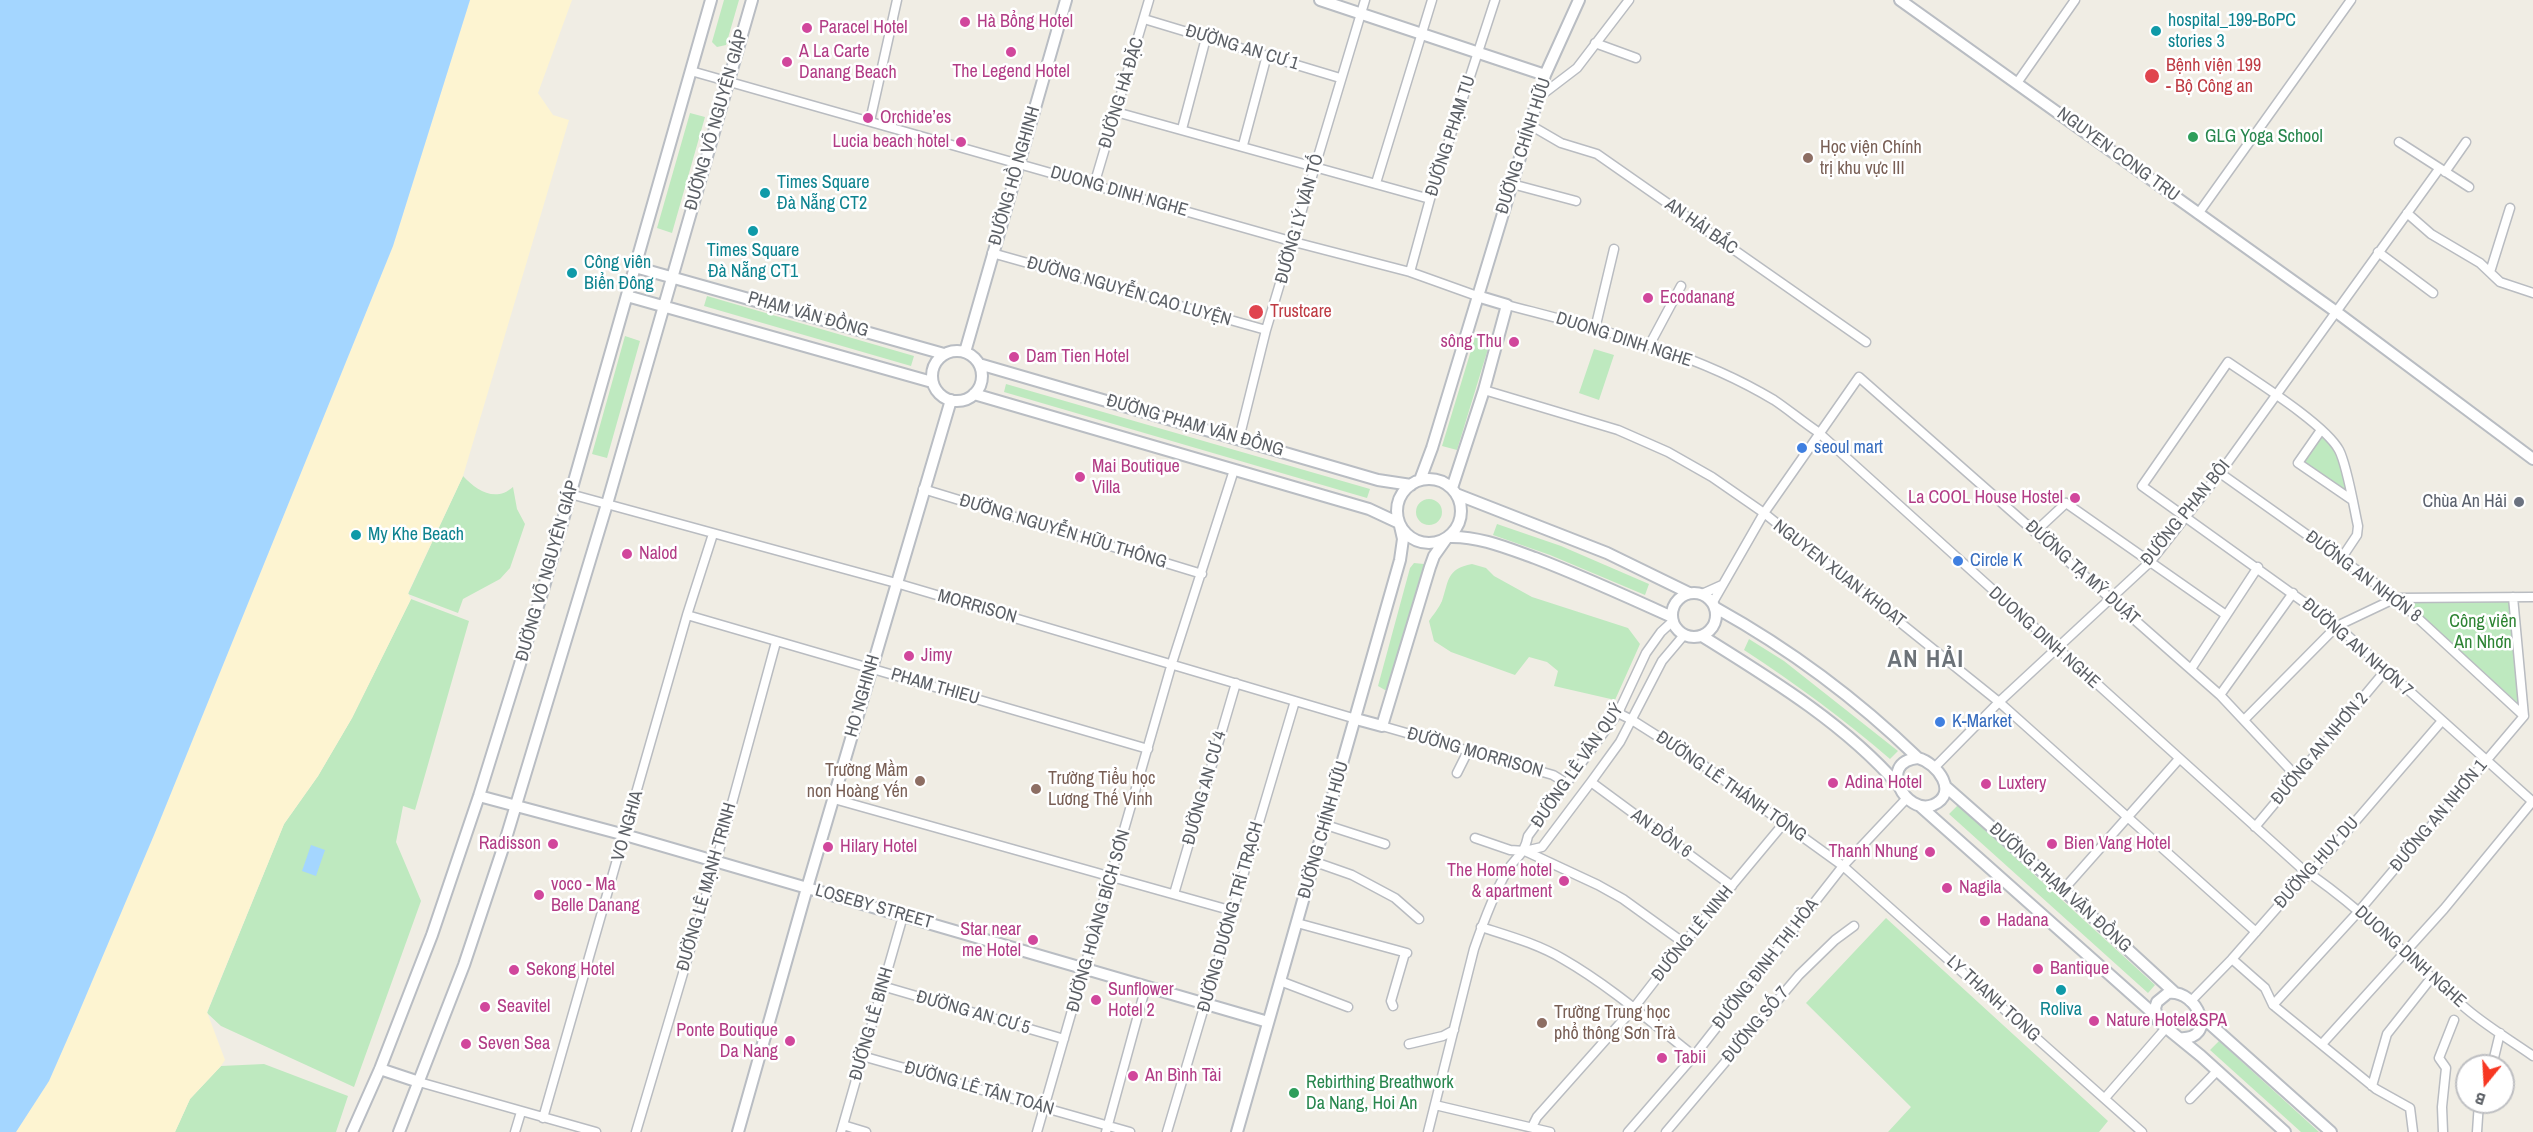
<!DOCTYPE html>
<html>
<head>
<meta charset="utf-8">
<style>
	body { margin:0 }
	#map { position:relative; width:2533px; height:1132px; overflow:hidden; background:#f0ede4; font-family:"Archivo Narrow",sans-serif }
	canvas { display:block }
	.north { position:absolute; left:2455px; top:1054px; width:60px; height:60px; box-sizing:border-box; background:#fff; border:2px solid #bebfc2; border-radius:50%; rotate:198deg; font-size:16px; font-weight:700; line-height:24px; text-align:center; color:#5c6066 }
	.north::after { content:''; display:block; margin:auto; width:21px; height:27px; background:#f73722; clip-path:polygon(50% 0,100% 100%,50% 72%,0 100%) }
</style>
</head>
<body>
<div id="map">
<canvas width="2533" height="1132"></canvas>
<div class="north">B</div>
</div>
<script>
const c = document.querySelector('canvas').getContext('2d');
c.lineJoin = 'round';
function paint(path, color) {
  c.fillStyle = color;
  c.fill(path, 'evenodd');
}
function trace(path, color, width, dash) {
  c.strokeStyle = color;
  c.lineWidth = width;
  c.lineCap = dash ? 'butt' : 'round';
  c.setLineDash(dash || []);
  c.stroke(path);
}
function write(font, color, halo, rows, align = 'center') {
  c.font = font + ' "Archivo Narrow",sans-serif';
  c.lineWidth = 5;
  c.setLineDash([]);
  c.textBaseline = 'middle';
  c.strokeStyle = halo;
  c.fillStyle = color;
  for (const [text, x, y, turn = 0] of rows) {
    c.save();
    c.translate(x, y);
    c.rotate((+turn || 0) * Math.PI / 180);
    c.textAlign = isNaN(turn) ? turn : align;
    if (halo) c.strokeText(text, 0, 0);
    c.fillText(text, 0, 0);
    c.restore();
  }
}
const green = new Path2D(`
	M724,0h15l-13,45 -9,2 -5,-5z
	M690,113l15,4 -33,116 -15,-5z
	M707,296l207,60 -3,10 -207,-60z
	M1476,334l15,5 -34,111 -15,-4z
	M625,336l15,5 -33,117 -15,-4z
	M1594,349l20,6 -15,45 -20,-7z
	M1006,384l364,105 -3,9 -363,-106z
	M2321,432l17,21 11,43 -48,-34z
	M463,476c13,14 32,27 50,11l4,22 8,15 -15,44 -10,11 -37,20 -5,14 -50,-19z
	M1416 512a13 13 0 1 1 26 0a13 13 0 1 1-26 0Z
	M1497,524l64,22 88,38 -4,11 -95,-40 -57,-20z
	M1414,563l10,1 2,4 -35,121 -6,1 -7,-4 32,-118z
	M1472,564l14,4 8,8 38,21 96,31 12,16 -25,56 -61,-14 4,-15 -11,-9 -18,-5 -14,18 -64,-23 -17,-11 -5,-20c4,-6 10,-13 13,-20 7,-20 4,-32 30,-37z
	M411,599l58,22 -54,189 -12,-4 -7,36 25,59 -67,186 -133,-61 -14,-13 77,-189 34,-48 34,-58z
	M2405,601l105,1 10,103z
	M1749,639l35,22 114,90 -8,8c-46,-40 -94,-75 -146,-109z
	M1958,805l197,180 -7,8 -199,-179z
	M1886,918l222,203 -9,11h-211l23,-25 -105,-104z
	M2219,1041l100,91h-18l-91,-82z
	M264,1064l84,32 -12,36h-161l15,-33 31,-33z`);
const sand = new Path2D(`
	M470,0h102l-34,93 15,22 16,5 -106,356 -55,117 3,6 -59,119 -34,58 -34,48 -77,188 18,48 -4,6 -31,33 -15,33h-159l33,-51 25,-57 80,-189 239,-589z`);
const water = new Path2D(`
	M0,0h470l-77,246 -239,589 -80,189 -25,57 -33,51h-16z
	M311,845l14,5 -9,26 -14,-5z`);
const street = new Path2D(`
	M1144,19l196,59
	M1595,43l41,15
	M691,71l603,171 116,30 67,24
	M2017,83l58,-83
	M1539,97l38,-29 52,-68
	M1116,112l314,87
	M870,121l27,-121
	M1530,125l31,18 36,11 269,188
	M1182,129l24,-91
	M2399,142l70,45
	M1243,145l24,-90
	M2445,172l21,-30
	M1376,183l56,-183
	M1512,184l64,17
	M1094,185l55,-185
	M2407,213l24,21 49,29 20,19 33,11
	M2198,214l153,-214
	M2378,252l55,41
	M992,253l274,77
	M1410,272l20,-73 65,-199
	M2490,272l20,-64
	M1507,305c91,24 186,46 267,95 15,10 29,22 44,32l482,435c59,39 109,91 162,138 21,19 47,34 71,51
	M1595,329l19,-80
	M1650,344l31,-58
	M1484,390l134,40 50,22 44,25 52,36 235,189 257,230
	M2321,430l-23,33 54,37
	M1239,439l27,-109 99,-330
	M2220,473l176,125 128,118
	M923,489l279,85
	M570,494l326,89 460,136
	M2036,531l30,-28 160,112
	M2341,559l16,-24 1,-9c-4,-18 -11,-61 -19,-76 -14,-26 -85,-70 -111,-88l-86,124 195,140 196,176
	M1702,594l20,-9
	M1713,602l51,-89 95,-136 361,318 77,82
	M687,615l461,134
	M2191,669l67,-102
	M2220,695l73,-102
	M1618,713l14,7 71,45 140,101 299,266
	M2244,720l93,-94 59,-28 137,-1
	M1382,726l171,49 13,8
	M1934,768l65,-66 152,-141 69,-88 219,-304
	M1457,773l11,-22
	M1591,782l141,104
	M834,799l399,112
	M1326,825l59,19
	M2255,827l130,-156
	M1475,838l35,12 15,1 73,34 25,14 61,44
	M1525,851l17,-4 49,-65 29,-40 42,-81 22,-26
	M1315,862l37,13 43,23 24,21
	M2063,890l116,-131
	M1174,894l62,-211
	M1297,923l110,30
	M1481,927c28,9 57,17 82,32 47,27 89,64 131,97
	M2232,959l33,29 8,17 103,84 34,19 3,24
	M1280,981l68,26
	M882,986l182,53
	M2190,1002l42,-43 65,-74 20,-19 124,-144
	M2273,1005l86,-94 165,-195 -11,-119
	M1393,1006l-2,-5 14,-48
	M1409,1044l34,-8 11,-6
	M2322,1044l122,-135 88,-107
	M862,1056l268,76
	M2492,1066l8,-33
	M419,1082l177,50
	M2372,1086l15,-52 45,-57
	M2105,1098l61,-70
	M2190,1099l27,-28
	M1435,1105l115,27
	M543,1118l144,-503 26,-81
	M843,1125l23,7
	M1532,1127l5,-10 96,-108 51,-66 100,-120
	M515,1132l6,-20
	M636,1132l80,-270 60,-220
	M841,1132l62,-216
	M1037,1132l135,-469 62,-193
	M1106,1132l40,-146
	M1167,1132l128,-431
	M1428,1132l46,-183c9,-26 19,-54 33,-78 9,-15 17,-15 21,-35l90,-123 28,-60 15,-21 12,-11
	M1628,1132l66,-76 149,-190 64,-68
	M1666,1132l133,-157 36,-35 19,-14
	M2443,1132l-1,-25 4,-39 -7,-10 15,-38
	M2477,1132l2,-30`);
const secondary = new Path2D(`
	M1320,0l225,75
	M1900,0l435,311 198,148
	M635,267l309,87
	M627,296l305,86
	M932 376a25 25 0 1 1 50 0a25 25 0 1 1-50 0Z
	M965,352l101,-352
	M979,364l399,116 33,5
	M974,394l395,115 30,14
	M1397 511a32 32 0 1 1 64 0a32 32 0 1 1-64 0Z
	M1420,480l12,-32 113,-373 34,-75
	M1452,488l32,-98 23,-85 -30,-9
	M1456,494l151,59 82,40
	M1449,537c30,-1 58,11 86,21 47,18 91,38 137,59
	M1672 615a22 22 0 1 1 44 0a22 22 0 1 1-44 0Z
	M1716,608c72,40 143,93 202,150
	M1702,636c69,43 143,88 196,149
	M1356,719l26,7 48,-159 4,-11 12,-17
	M1918,758c19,5 42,35 15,47 -27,11 -57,-43 -15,-47z
	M1945,786l118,104 111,102
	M479,796l146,39 643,187
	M1920,806l235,209
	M2201,1016l130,116
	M2179,1038c40,3 19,-49 -11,-45l-11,9 -2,6 3,13 43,35 84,76
	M380,1069l39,13
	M352,1132l28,-63 52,-134 47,-139 64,-206 168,-590
	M399,1132l65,-167 39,-117 104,-344 145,-504
	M738,1132l69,-244 144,-488
	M1237,1132l163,-572 3,-21 -3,-13`);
const markers = [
	[965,22,6,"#d1479c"],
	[807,28,6,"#d1479c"],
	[2156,31,6,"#0f9aa8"],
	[1011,52,6,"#d1479c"],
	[787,62,6,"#d1479c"],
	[2152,76,8,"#e0444e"],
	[868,118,6,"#d1479c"],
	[2193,137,6,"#2e9e5b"],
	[961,142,6,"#d1479c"],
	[1808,158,6,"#8d6e63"],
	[765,193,6,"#0f9aa8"],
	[753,231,6,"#0f9aa8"],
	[572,273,6,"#0f9aa8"],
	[1648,298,6,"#d1479c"],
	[1256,312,8,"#e0444e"],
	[1514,342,6,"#d1479c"],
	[1014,357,6,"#d1479c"],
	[1802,448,6,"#3f7fe0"],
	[1080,477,6,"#d1479c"],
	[2075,498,6,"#d1479c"],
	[2519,502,6,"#6b7280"],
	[356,535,6,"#0f9aa8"],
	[627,554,6,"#d1479c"],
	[1958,561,6,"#3f7fe0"],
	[909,656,6,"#d1479c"],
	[1940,722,6,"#3f7fe0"],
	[920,781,6,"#8d6e63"],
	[1833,783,6,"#d1479c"],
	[1986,784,6,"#d1479c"],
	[1036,789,6,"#8d6e63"],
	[553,844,6,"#d1479c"],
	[2052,844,6,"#d1479c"],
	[828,847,6,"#d1479c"],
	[1930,852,6,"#d1479c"],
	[1564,881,6,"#d1479c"],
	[1947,888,6,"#d1479c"],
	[539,895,6,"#d1479c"],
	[1985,921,6,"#d1479c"],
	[1033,940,6,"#d1479c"],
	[2038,969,6,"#d1479c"],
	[514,970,6,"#d1479c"],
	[2061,990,6,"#0f9aa8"],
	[1096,1000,6,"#d1479c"],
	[485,1007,6,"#d1479c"],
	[2094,1021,6,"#d1479c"],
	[1542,1023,6,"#8d6e63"],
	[790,1041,6,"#d1479c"],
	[466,1044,6,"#d1479c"],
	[1662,1058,6,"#d1479c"],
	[1133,1076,6,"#d1479c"],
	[1294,1093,6,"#2e9e5b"]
];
const cultureNames = [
	["hospital_199-BoPC",2168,21],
	["stories 3",2168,42],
	["Times Square",777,183],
	["Đà Nẵng CT2",777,204],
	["Times Square",753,251,"center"],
	["Đà Nẵng CT1",753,272,"center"],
	["Công viên",584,263],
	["Biển Đông",584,284],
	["My Khe Beach",368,535],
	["Roliva",2061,1010,"center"]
];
const hotelNames = [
	["Hà Bổng Hotel",977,22],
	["Paracel Hotel",819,28],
	["A La Carte",799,52],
	["Danang Beach",799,73],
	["The Legend Hotel",1011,72,"center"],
	["Orchide’es",880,118],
	["Lucia beach hotel",949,142,"right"],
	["Ecodanang",1660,298],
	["sông Thu",1502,342,"right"],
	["Dam Tien Hotel",1026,357],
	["Mai Boutique",1092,467],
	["Villa",1092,488],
	["La COOL House Hostel",2063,498,"right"],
	["Nalod",639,554],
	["Jimy",921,656],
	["Adina Hotel",1845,783],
	["Luxtery",1998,784],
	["Radisson",541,844,"right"],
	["Bien Vang Hotel",2064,844],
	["Hilary Hotel",840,847],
	["Thanh Nhung",1918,852,"right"],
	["The Home hotel",1552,871,"right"],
	["& apartment",1552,892,"right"],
	["voco - Ma",551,885],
	["Belle Danang",551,906],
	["Nagila",1959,888],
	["Hadana",1997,921],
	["Star near",1021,930,"right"],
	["me Hotel",1021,951,"right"],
	["Bantique",2050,969],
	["Sekong Hotel",526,970],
	["Sunflower",1108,990],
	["Hotel 2",1108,1011],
	["Seavitel",497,1007],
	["Nature Hotel&SPA",2106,1021],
	["Ponte Boutique",778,1031,"right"],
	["Da Nang",778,1052,"right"],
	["Seven Sea",478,1044],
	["Tabii",1674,1058],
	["An Bình Tài",1145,1076]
];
const streetNames = [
	["ĐƯỜNG AN CƯ 1",1242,48,17],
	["ĐƯỜNG HÀ ĐẶC",1122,93,-73],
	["ĐƯỜNG VÕ NGUYÊN GIÁP",717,120,-74],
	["ĐƯỜNG PHẠM TU",1451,136,-72],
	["ĐƯỜNG CHÍNH HỮU",1524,146,-72],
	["NGUYEN CONG TRU",2118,155,36],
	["ĐƯỜNG HỒ NGHINH",1015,176,-74],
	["DUONG DINH NGHE",1119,192,16],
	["ĐƯỜNG LÝ VĂN TỐ",1300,219,-74],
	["AN HẢI BẮC",1701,227,35],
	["ĐƯỜNG NGUYỄN CAO LUYỆN",1129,292,16],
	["PHẠM VĂN ĐỒNG",808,315,16],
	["DUONG DINH NGHE",1624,340,18],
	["ĐƯỜNG PHẠM VĂN ĐỒNG",1195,426,16],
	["ĐƯỜNG PHAN BÔI",2186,513,-51],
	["ĐƯỜNG NGUYỄN HỮU THÔNG",1063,532,17],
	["ĐƯỜNG VÕ NGUYÊN GIÁP",548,571,-74],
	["ĐƯỜNG TẠ MỸ DUẬT",2082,573,42],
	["NGUYEN XUAN KHOAT",1839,574,38],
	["ĐƯỜNG AN NHƠN 8",2363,577,37],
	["MORRISON",977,607,16],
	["DUONG DINH NGHE",2044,638,42],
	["ĐƯỜNG AN NHƠN 7",2357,648,41],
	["PHAM THIEU",935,687,16],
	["HO NGHINH",863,696,-74],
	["ĐƯỜNG AN NHƠN 2",2320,749,-50],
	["ĐƯỜNG MORRISON",1475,753,16],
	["ĐƯỜNG LÊ VĂN QUÝ",1578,766,-55],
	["ĐƯỜNG LÊ THÁNH TÔNG",1731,787,35],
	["ĐƯỜNG AN CƯ 4",1205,788,-74],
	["ĐƯỜNG AN NHƠN 1",2439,816,-50],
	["VO NGHIA",628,826,-74],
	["ĐƯỜNG CHÍNH HỮU",1324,830,-74],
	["AN ĐỒN 6",1661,834,36],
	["ĐƯỜNG HUY DU",2317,863,-48],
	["ĐƯỜNG LÊ MẠNH TRINH",707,887,-74],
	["ĐƯỜNG PHẠM VĂN ĐỒNG",2060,888,42],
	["LOSEBY STREET",874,907,16],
	["ĐƯỜNG DƯƠNG TRÍ TRẠCH",1231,917,-74],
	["ĐƯỜNG HOÀNG BÍCH SƠN",1099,921,-74],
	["ĐƯỜNG LÊ NINH",1693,934,-51],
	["DUONG DINH NGHE",2410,957,42],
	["ĐƯỜNG ĐINH THỊ HÒA",1766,964,-52],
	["LY THANH TONG",1993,999,42],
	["ĐƯỜNG AN CƯ 5",973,1013,16],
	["ĐƯỜNG LÊ BINH",872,1024,-74],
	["ĐƯỜNG SỐ 7",1756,1025,-50],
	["ĐƯỜNG LÊ TÂN TOÁN",979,1089,16]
];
const healthNames = [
	["Bệnh viện 199",2166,66],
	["- Bộ Công an",2166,87],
	["Trustcare",1270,312]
];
const leisureNames = [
	["GLG Yoga School",2205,137],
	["Rebirthing Breathwork",1306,1083],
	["Da Nang, Hoi An",1306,1104]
];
const educationNames = [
	["Học viện Chính",1820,148],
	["trị khu vực III",1820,169],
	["Trường Mầm",908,771,"right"],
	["non Hoàng Yến",908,792,"right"],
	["Trường Tiểu học",1048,779],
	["Lương Thế Vinh",1048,800],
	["Trường Trung học",1554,1013],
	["phổ thông Sơn Trà",1554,1034]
];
const shopNames = [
	["seoul mart",1814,448],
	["Circle K",1970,561],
	["K-Market",1952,722]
];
const worshipNames = [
	["Chùa An Hải",2507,502]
];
const parkNames = [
	["Công viên",2483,622],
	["An Nhơn",2483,643]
];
const districtNames = [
	["AN HẢI",1926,661]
];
paint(green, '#bee9bf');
paint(sand, '#fdf4d1');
paint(water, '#a4d6ff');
trace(street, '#b9bcc1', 11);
trace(secondary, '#b9bdc3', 14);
trace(street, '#fff', 8);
trace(secondary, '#fff', 10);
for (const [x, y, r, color] of markers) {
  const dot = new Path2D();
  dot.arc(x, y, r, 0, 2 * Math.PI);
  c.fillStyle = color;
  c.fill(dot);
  trace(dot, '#fff', 2);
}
write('18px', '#0d838f', '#fff', cultureNames, 'left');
write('18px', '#b23c85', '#fff', hotelNames, 'left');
write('18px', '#5c6066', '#fff', streetNames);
write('18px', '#be3a42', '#fff', healthNames, 'left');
write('18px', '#27864d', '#fff', leisureNames, 'left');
write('18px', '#785e54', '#fff', educationNames, 'left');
write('18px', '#366cbe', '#fff', shopNames, 'left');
write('18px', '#5b616d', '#fff', worshipNames, 'right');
write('18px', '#2d8333', '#fff', parkNames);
c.letterSpacing = '1.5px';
write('bold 24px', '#6c7278', '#fff', districtNames);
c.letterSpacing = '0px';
</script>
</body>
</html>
